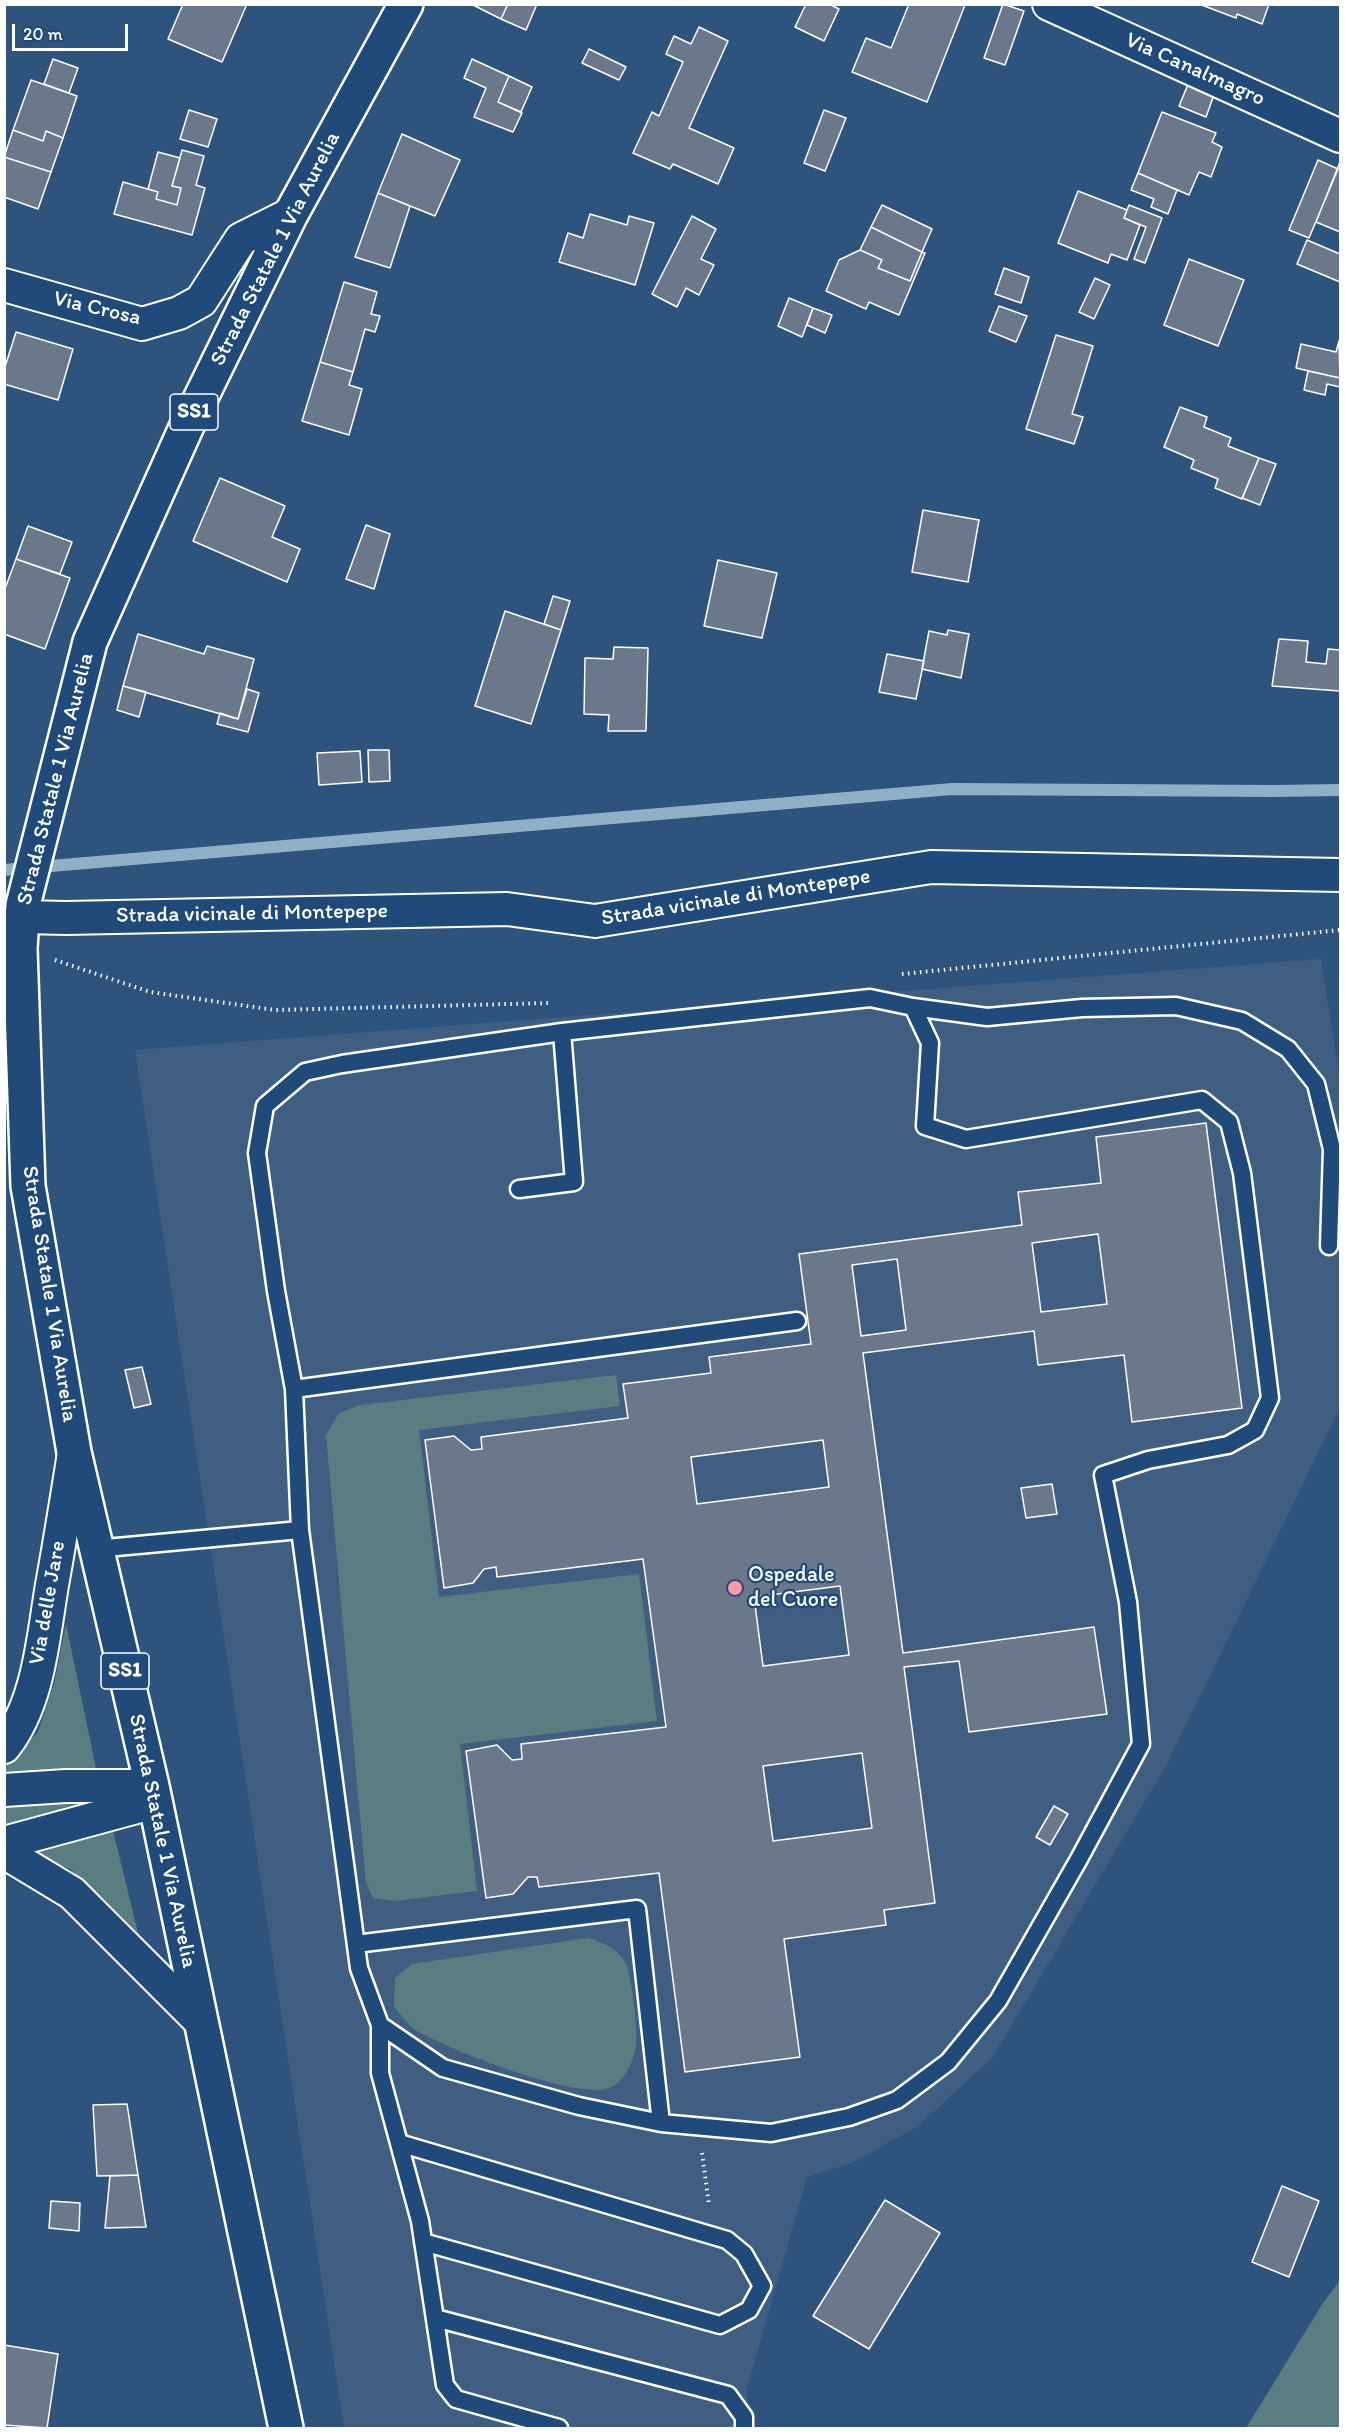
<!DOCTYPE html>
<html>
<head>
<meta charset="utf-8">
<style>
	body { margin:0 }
	#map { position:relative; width:1345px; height:2433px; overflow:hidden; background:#2e537d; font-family:Itim,sans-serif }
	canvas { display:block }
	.frame { position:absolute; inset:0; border:6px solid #fff; pointer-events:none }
	.scale { position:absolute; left:12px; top:24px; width:116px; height:27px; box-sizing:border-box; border:3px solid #fff; border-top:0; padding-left:8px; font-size:18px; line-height:21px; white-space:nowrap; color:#fff; -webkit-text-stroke:4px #1f4a7a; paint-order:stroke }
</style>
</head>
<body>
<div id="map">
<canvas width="1345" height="2433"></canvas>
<div class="frame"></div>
<div class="scale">20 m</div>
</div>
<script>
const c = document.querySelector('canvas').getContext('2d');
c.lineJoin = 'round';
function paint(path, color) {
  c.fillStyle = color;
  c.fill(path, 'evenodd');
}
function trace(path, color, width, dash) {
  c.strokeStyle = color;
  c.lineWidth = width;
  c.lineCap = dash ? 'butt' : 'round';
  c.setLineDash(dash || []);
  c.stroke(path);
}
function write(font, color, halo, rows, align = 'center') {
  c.font = font + ' Itim,sans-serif';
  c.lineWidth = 4.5;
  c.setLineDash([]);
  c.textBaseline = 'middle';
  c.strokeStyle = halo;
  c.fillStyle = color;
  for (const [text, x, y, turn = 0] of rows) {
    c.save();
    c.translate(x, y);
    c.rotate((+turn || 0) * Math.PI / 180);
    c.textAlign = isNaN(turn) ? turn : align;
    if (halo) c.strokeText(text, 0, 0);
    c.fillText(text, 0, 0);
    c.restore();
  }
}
const built = new Path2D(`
	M1321,959l19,121v328l-175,360 -173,290 -75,69 -65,36 -45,14 -60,212 1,39h-404l-209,-1378z`);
const green = new Path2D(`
	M616,1375l4,31 -201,24 20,167 200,-23 18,147 -197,23 17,147 -83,10 -21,-3 -7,-15 -40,-448 13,-22 21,-8z
	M66,1624l31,149h-92l-1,-5 34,-36 16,-48z
	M117,1801l-99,26 -13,-1 -1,-22 7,-2z
	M113,1830l25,103 -37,-37 -31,-27 -42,-17z
	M588,1938c14,4 29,10 37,24 7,12 13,71 11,85 -3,15 -11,35 -27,41 -34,12 -161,-39 -194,-58 -8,-6 -15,-16 -21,-24l1,-28 17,-14z
	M1340,2280v148h-94l77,-125z`);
const stream = new Path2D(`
	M4,870l948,-81 321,2 67,-1`);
const building = new Path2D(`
	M183,4h64l-25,58 -54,-23z
	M471,4h37l-7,15z
	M508,4h29l-11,26 -25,-11z
	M806,4h23l10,5 -15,32 -29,-14z
	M909,4l56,1 -38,97 -75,-30 14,-34 25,10z
	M1003,4l21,7 -19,54 -21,-7z
	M1199,4h70l-7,20 -25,-10 -1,4z
	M699,27l29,14 -39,87 45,20 -16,36 -45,-20 -3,5 -37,-16 19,-41 7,4 24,-54 -17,-8 8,-18 17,8z
	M589,49l37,18 -7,13 -37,-17z
	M53,59l25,9 -9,25 -25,-9z
	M472,59l37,17 -11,26 24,11 -9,19 -39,-15 12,-29 -22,-10z
	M509,76l23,11 -11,25 -23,-10z
	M31,80l46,16 -14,42 -17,-7 -3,10 -30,-11z
	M1189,82l26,10 -9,25 -27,-11z
	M189,110l28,9 -9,28 -28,-8z
	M824,110l22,8 -21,53 -21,-8z
	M1162,112l54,21 -4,9 10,5 -11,30 -12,-5 -10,23 -51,-22z
	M13,130l30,11 3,-10 17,7 -12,34 -47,-15z
	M402,134l58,26 -25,56 -57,-23z
	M182,150l22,6 -8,29 9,3 -13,47 -78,-21 9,-32 35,10 -2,7 21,6 4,-17 -9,-2z
	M158,152l22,6 -8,28 9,2 -4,17 -21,-6 2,-7 -10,-3z
	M4,157l47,15 -13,37 -34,-12z
	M1318,160l20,9 -29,69 -20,-8z
	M1340,162v70l-24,-10z
	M1138,173l39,17 -9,24 -17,-7 3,-8 -23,-9z
	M1078,191l49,19 -3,8 16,7 -13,35 -16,-6 -3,9 -50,-20z
	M378,193l32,13 -20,62 -35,-11z
	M882,205l50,24 -10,23 -51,-25z
	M1129,205l33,13 -17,45 -11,-4 12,-32 -22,-9z
	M590,214l37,11 2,-9 25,7 -19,62 -76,-23 9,-29 15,5z
	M692,216l24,13 -15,30 13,6 -15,30 -13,-7 -9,19 -25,-13z
	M871,227l51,25 -12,29 -32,-13 4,-8 -22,-10z
	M1307,240l33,14v28l-43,-18z
	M860,250l22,10 -4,8 32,13 12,-29 3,1 -26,62 -30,-13 -3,7 -40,-18 13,-31z
	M1189,259l55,21 -26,66 -54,-21z
	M1004,268l25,9 -8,26 -26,-9z
	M1095,278l15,7 -16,34 -15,-7z
	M344,282l33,10 -6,22 9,2 -5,16 -10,-3 -12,43 -33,-10z
	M789,298l24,10 -11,29 -24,-11z
	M999,306l28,10 -11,26 -27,-11z
	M813,308l19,7 -7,18 -18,-8z
	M16,332l57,17 -15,51 -54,-16v-14z
	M1056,335l37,11 -21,68 11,3 -9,27 -48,-15z
	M1339,341l1,37 -44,-10 5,-24 35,8z
	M320,362l33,10 -4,13 13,4 -13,46 -47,-14z
	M1308,371l32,7v9l-13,-3 -2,11 -21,-5z
	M1180,407l27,10 -3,10 27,11 -3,8 31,12 -17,41 -27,-11 3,-9 -27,-11 3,-8 -30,-13z
	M1259,458l17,6 -16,41 -18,-7z
	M220,478l65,28 -13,31 28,12 -13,33 -94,-41z
	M923,510l56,10 -11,62 -56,-10z
	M366,525l24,9 -16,55 -28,-10z
	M28,526l44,16 -12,32 -44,-15z
	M16,559l54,19 -25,71 -41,-15v-43z
	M718,560l59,13 -15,65 -58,-12z
	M553,596l17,5 -9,29 -17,-6z
	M505,611l56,19 -30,94 -56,-18z
	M948,630l21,4 -8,44 -39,-9 7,-38 18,4z
	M138,634l66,20 3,-8 47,13 -16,60 -115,-33z
	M1279,639l29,2 -2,21 20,2 2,-15 12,1v41l-68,-5z
	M614,647l34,1 -2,83h-38l1,-16 -25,-1 1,-56 28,1z
	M887,654l37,7 -8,38 -37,-7z
	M123,686l23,6 -7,25 -22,-7z
	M247,689l12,4 -11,39 -31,-8 3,-11 18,6z
	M368,750h21l1,31 -21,1z
	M360,751l2,31 -43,3 -2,-32z
	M1206,1123l36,285 -110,14 -8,-67 -86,10 -4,-34 -171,22 40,300 191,-26 13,87 -138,18 -10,-71 -55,6 31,236 -51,7 2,15 -102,14 16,118 -115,15 -26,-199 -120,14 -2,-10h-9l-15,17 -27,4 -20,-147 31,-6 15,15 10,-1 -1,-15 145,-17 -23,-168 -146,18 -1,-10 -12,2 -11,14 -29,5 -19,-148 29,-4 17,14 11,-1 -1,-12 147,-19 -5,-34 88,-11 -2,-16 102,-13 -12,-90 223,-29 -4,-33 83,-9 -5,-46zM1098,1234l9,70 -66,8 -9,-69zM897,1259l9,71 -45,6 -9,-71zM823,1440l6,47 -132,17 -6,-47zM840,1586l9,69 -86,11 -9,-69zM862,1753l10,75 -99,13 -10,-75z
	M142,1367l9,37 -17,4 -9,-38z
	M1052,1484l5,30 -31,4 -5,-30z
	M1054,1806l14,8 -18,31 -14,-8z
	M127,2104l11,71 -41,1 -4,-71z
	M138,2175l8,52 -41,1 5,-52z
	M1282,2186l37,15 -30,76 -37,-15z
	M885,2200l55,33 -71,116 -56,-33z
	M51,2201l29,2 -1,28 -30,-3z
	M4,2345l54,9 -11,74 -43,-3z`);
const path = new Path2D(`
	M55,960l95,32 125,18 273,-7
	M902,974l438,-44
	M702,2153l7,52`);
const lane = new Path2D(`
	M913,1007l74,10 95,-9 94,-2 66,15 46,28 28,35 16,65 -3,97
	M519,1189l55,-7 -12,-150
	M294,1389l503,-68
	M95,1549l205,-19 -6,-141 -18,-98 -19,-138 8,-47 40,-34 37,-8 220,-32 308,-34 43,9 17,36 -5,83 41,13 236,-39 27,22 13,51 28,225 -15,32 -27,15 -80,15 -45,15 25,127 13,142 -62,115 -81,142 -50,61 -51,38 -48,17 -78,16 -110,-10 -82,-17 -136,-38 -63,-43 -21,-57 -59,-438
	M356,1944l281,-35 24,214
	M380,2025v48l40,148 25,164 11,14 103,29
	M399,2143l328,97 17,14 18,32 -13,24 -29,15 -297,-83
	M435,2318l293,77 16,22v11`);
const street = new Path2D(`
	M1049,4l291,132
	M4,285l138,39 37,-11 22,-12 40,-62 50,-25
	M23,917l43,1 441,-9 88,12 336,-54 409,8
	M4,1747c35,-44 39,-109 48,-162 8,-44 15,-88 22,-132
	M4,1790l62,-4h86
	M4,1843l151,-41
	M4,1852l68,41 127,127`);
const primary = new Path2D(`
	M286,2428l-134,-642 -78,-334 -46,-266 -8,-238 3,-43 67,-263 95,-212 106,-216 115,-210`);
const markers = [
	[735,1588,8,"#ff9aa2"]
];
const shields = [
	[194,412,48],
	[125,1671,48]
];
const shieldNames = [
	["SS1",194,412],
	["SS1",125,1671]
];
const streetNames = [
	["Via Canalmagro",1195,70,24],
	["Strada Statale 1 Via Aurelia",276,249,-63],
	["Via Crosa",97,309,13],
	["Strada Statale 1 Via Aurelia",56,779,-76],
	["Strada vicinale di Montepepe",736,898,-9],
	["Strada vicinale di Montepepe",252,914,-1],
	["Strada Statale 1 Via Aurelia",49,1294,81],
	["Via delle Jare",48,1603,-80],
	["Strada Statale 1 Via Aurelia",162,1841,78]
];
const poiNames = [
	["Ospedale",748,1575],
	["del Cuore",748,1600]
];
paint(built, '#405e81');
paint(green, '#5a7d82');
trace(stream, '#90b0c8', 12);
paint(building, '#6b778a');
trace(building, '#fff', 1.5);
trace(lane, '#fff', 21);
trace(street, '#fff', 36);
trace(primary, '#fff', 38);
trace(path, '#fff', 4, [1.5, 4.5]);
trace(lane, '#1f4a7a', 16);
trace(street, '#1f4a7a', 32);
trace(primary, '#1f4a7a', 33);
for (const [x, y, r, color] of markers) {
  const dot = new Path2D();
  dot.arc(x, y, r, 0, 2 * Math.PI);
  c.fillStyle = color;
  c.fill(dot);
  trace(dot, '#1f4a7a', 2);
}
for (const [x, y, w] of shields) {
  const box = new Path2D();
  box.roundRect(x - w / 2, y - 18, w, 36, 4.5);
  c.fillStyle = '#1f4a7a';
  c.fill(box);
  trace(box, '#fff', 1.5);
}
write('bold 21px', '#fff', null, shieldNames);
write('22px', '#fff', '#1f4a7a', streetNames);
write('22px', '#fff', '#1f4a7a', poiNames, 'left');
</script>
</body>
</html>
